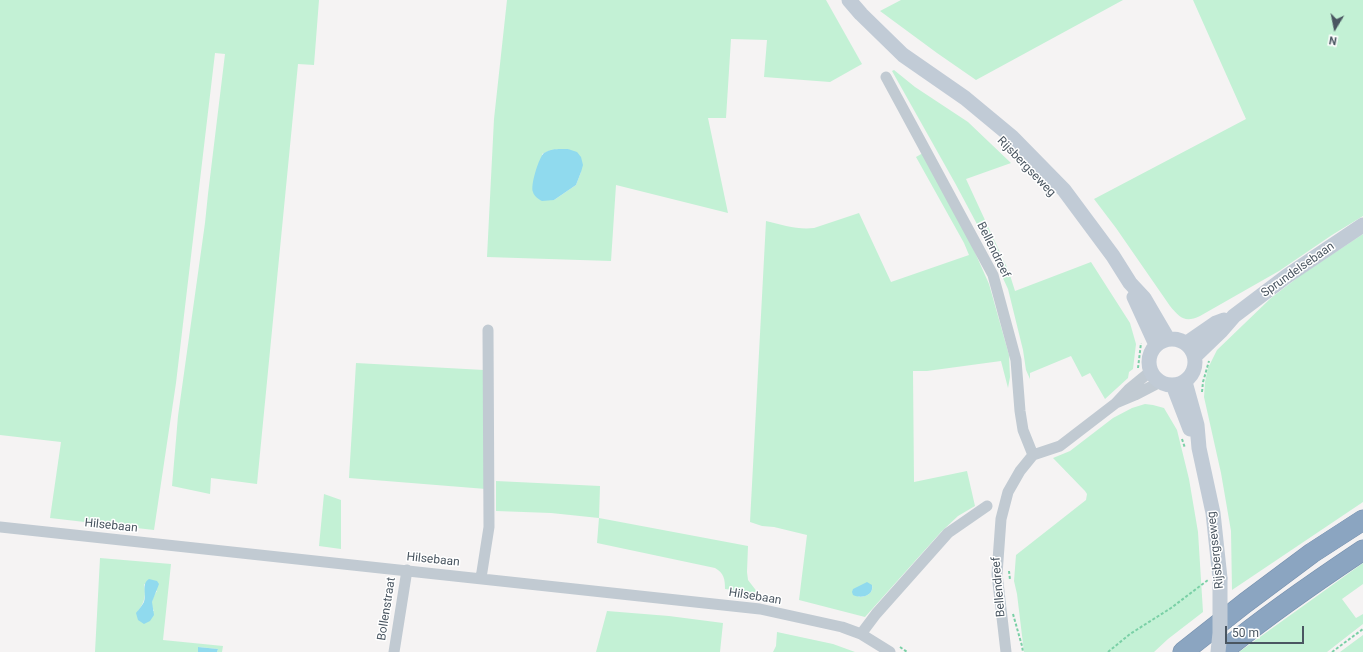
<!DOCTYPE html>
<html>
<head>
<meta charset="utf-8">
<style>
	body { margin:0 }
	#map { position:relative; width:1363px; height:652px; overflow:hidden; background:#f5f3f3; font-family:Roboto,sans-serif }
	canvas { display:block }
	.north { position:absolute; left:1315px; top:8px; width:40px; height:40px; -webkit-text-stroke:3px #fff; paint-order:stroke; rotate:190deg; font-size:11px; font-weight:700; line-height:16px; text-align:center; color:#4a5661 }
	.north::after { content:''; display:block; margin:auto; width:14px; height:18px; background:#4a5661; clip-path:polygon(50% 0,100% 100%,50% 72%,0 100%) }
	.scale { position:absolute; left:1225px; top:626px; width:79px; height:18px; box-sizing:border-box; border:2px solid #4a5661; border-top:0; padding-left:5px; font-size:12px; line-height:14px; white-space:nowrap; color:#4a5661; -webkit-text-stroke:3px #fff; paint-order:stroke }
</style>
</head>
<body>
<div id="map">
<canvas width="1363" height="652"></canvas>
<div class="north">N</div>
<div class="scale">50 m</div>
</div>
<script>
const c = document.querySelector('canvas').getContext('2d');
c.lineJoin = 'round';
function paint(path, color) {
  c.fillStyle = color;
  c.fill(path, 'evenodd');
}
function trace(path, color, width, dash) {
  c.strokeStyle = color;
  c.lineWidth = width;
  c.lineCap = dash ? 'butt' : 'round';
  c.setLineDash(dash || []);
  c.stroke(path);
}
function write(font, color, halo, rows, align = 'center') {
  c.font = font + ' Roboto,sans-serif';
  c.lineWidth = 3;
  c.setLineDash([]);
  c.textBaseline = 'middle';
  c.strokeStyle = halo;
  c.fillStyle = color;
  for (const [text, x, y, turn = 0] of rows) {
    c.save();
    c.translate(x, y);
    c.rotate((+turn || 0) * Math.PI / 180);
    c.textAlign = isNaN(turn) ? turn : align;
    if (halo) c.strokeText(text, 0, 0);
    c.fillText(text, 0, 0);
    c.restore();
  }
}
const green = new Path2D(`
	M0,0h319l-5,65 -16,-1 -41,420 -46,-6 -1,16 -38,-8 6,-70 27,-193 3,-29 17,-140 -10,-1 -39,330 -22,147 -104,-12 11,-76 -61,-7z
	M507,0h319l36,64 -32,18 -66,-5 3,-37 -36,-1 -5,79h-18l20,95 -112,-28 -5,76 -124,-4 7,-138zM568,149l13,23 -5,13 -22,15 -12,-46 9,-4z
	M901,0h222l-147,80 -39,-27 -57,-42z
	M1193,0h170v216l-31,19 -53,36 -79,45c-15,7 -20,2 -30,-10l-54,-78 -22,-29 152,-80z
	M894,70l21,17 53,35 43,41 -45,16 43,93 6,19 76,-29 39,61 6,21 -3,25 -4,3 -1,6 -23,21 -15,-26 -8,4 -11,-21 -41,17v6l-4,-9 -3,-20 -15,-61 -7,-15 -15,-33 -31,-58 -63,-112z
	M923,153l42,77 24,54 20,71 1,22 -2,11 -7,-27 -74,10h-14l1,111 53,-11 8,35 -17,10 -17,16 -76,85 -66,-17 8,-65 -33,-8 -12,-1 -12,-4 16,-301c16,4 32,9 48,7l45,-15 32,69 78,-27 -5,-12 -48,-86zM872,585c2,9 -7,12 -14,12z
	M1363,234v268l-131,88 -1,-59 -10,-58 -17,-76 1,-15 3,-14 9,-18 54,-52 30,-23z
	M356,363l128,7 2,119 -137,-11z
	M1145,404l8,1 11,3 13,22 12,49 9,53 5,80 -35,27 -14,13h-130l-7,-58 -3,-13 2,-26 70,-55 1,-6 -2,-3 -32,-33 17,-7 43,-33 19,-10z
	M496,481l104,5 -1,32 149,28 -1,26 1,8 10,13 -33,-4c0,-10 -1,-16 -10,-21l-118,-25 2,-25 -48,-5 -55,-2z
	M324,494l17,6v49l-22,-3z
	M100,558l71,6 -8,76 60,6 -1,6h-5l1,-3 -20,-2v5h-103zM144,584l13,7c-5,7 -7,13 -3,20h-16c7,-9 8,-16 6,-27z
	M1363,563v21l-21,15 14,19 7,-4v10l-36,28h-88z
	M607,611l62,5 54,7 -3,29h-124z
	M777,632l56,12 22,8h-82l3,-6z
	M1363,635v17h-23z`);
const water = new Path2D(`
	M568,149l9,3 4,5 2,8 -2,7 -5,13 -22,15 -12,1c-4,-2 -8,-5 -9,-9 -3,-6 6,-35 11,-39 7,-5 16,-4 24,-4z
	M149,579l8,2 2,3 -7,18 2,13 -4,6 -6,3 -6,-4 -2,-7c3,-4 6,-7 8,-11 3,-8 -3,-18 5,-23z
	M867,582l5,3c2,11 -11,14 -19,10l-1,-3 1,-3z
	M198,647l20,2 -1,3h-19z`);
const path = new Path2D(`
	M1138,368l3,-25
	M1202,392l1,-10 6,-21
	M1182,439l3,9
	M1009,571l1,9
	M1013,614l9,32 1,6
	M900,647l7,5
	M1108,652l22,-18 41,-26 37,-28
	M1332,652l31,-23`);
const street = new Path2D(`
	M886,77l107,198 23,85 4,51 3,19 10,25
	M1151,371l-22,18 -13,14 19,-8 25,-13
	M0,527l760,82 82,18 19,7 29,18
	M481,578l8,-51 -1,-197
	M861,634l15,-20 72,-81 39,-27
	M394,652l13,-82
	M1006,652l-9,-78 4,-55 7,-27 12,-21 13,-16 27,-9 56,-43`);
const secondary = new Path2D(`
	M849,0l12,14 42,41 62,43 47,39 52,53 49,66 17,27 14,15 24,41
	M1134,297l22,48
	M1149 362a23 23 0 1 1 46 0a23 23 0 1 1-46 0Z
	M1187,343l29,-20 8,-3
	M1195,356l26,-25 13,-15 53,-40 76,-51
	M1185,382l12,43 2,23 14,65 7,65
	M1173,385l17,44`);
const highway = new Path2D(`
	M1183,652l62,-49 67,-50 51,-33
	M1222,652c45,-37 93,-70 141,-102`);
const secondaryBridge = new Path2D(`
	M1218,652l2,-19v-55`);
const streetNames = [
	["Rijsbergseweg",1026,167,46],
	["Bellendreef",993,250,64],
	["Sprundelsebaan",1298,270,-35],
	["Hilsebaan",111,526,6],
	["Rijsbergseweg",1216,550,-96],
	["Hilsebaan",433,560,6],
	["Bellendreef",999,587,-95],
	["Hilsebaan",755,597,9],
	["Bollenstraat",387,609,-81]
];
paint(green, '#c3f1d5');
paint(water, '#90daee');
trace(highway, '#7690ad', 21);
trace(path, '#7ad0a6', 2, [3, 2]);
trace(street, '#c1cad2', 11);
trace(secondary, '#c1cbd6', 15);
trace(highway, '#8ba5c1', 20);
trace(secondaryBridge, '#c1cbd6', 15);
write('12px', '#4a5661', '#fff', streetNames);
</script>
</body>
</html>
